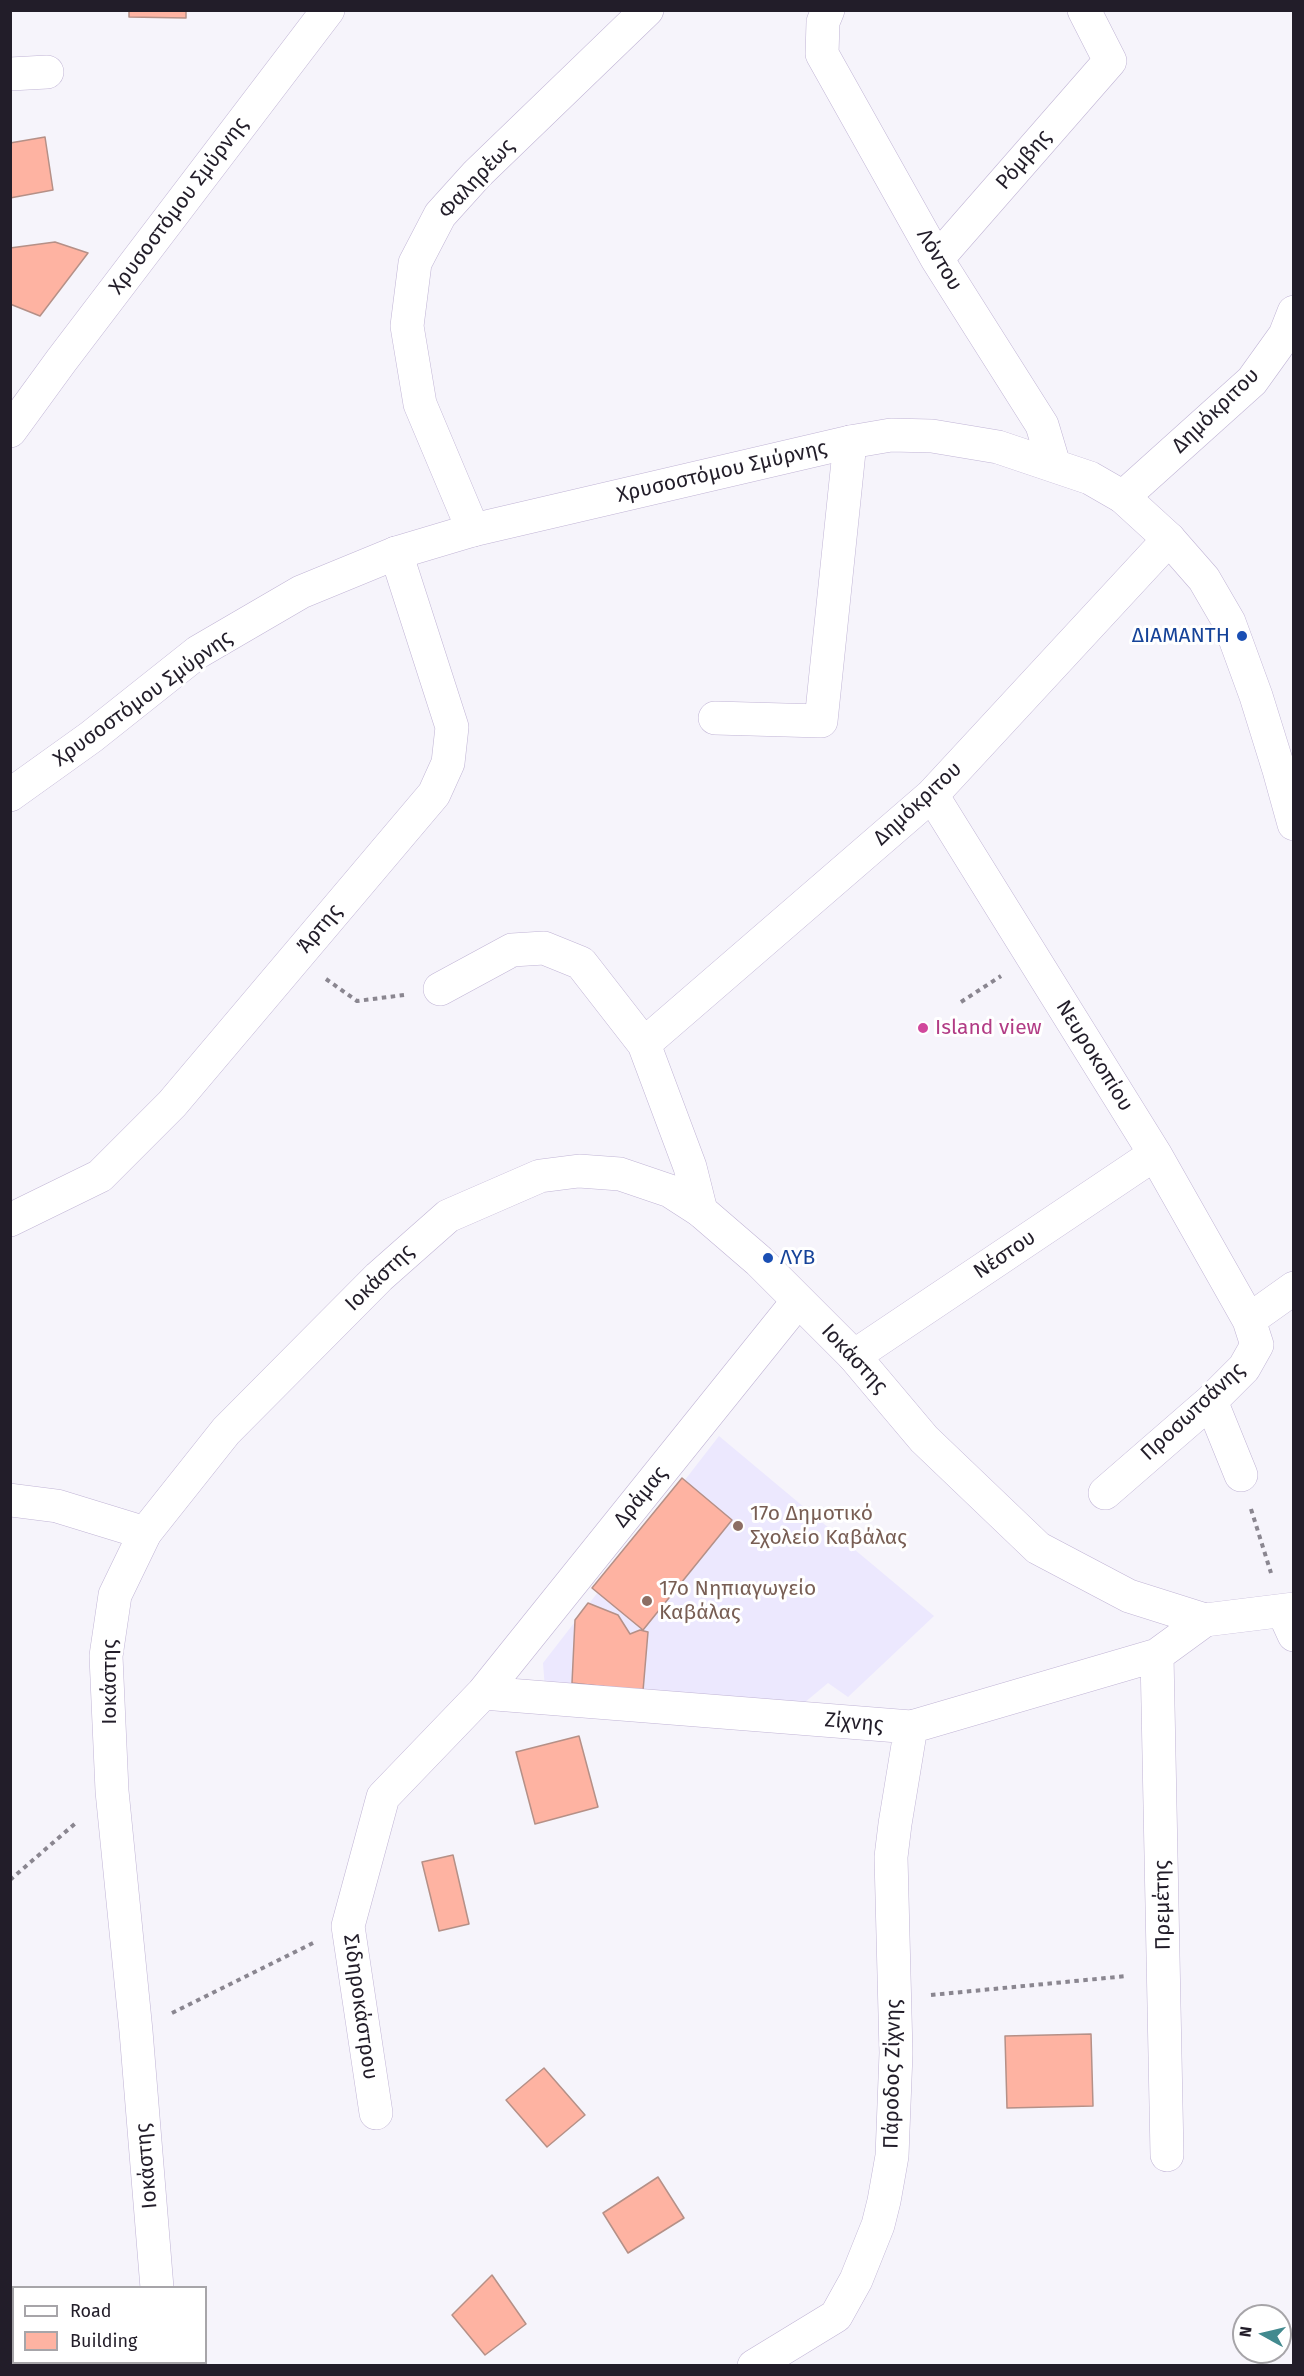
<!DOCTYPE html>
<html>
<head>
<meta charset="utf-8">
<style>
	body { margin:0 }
	#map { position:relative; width:1304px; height:2376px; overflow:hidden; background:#f6f4fb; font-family:"Fira Sans",sans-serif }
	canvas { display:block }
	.frame { position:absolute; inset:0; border:12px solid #221d29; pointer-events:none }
	.legend { position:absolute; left:12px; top:2286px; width:195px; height:78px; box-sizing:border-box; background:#fff; border:2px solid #a7a5a9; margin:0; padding:8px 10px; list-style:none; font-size:18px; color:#221d29 }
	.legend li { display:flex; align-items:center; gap:12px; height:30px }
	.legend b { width:30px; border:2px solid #a7a5a9 }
	.north { position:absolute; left:1232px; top:2304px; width:60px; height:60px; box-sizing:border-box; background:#fff; border:2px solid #a7a5a9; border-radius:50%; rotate:278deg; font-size:16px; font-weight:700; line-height:24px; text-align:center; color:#221d29 }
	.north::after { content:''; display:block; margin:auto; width:21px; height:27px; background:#428a8f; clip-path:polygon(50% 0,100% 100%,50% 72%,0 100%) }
</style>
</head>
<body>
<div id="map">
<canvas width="1304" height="2376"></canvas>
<div class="frame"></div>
<ul class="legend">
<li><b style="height:8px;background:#fff"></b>Road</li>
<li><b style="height:16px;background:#feb3a2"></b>Building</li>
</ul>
<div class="north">N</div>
</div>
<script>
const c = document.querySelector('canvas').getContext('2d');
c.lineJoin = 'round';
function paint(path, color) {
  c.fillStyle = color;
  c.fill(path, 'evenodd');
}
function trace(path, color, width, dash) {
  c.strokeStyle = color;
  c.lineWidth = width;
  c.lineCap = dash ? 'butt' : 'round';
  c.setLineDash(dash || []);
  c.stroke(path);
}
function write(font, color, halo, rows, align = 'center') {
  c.font = font + ' "Fira Sans",sans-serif';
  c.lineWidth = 6;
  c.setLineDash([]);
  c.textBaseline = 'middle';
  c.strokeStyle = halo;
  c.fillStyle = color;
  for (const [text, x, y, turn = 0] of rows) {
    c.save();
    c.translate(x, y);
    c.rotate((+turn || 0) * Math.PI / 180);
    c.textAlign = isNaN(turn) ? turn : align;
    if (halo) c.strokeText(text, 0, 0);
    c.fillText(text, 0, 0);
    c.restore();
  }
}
const education = new Path2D(`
	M719,1436l215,180 -86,81 -20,-14 -30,25 -253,-19 -2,-26z`);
const building = new Path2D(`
	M129,10h57v8l-57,-1z
	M45,137l8,53 -43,8v-55z
	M55,242l33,11 -48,63 -30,-12v-56z
	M682,1478l50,42 -89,110 -51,-42z
	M588,1603l30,12 12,19 10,-4 8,2 -5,59 -71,-8 3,-63z
	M579,1736l19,71 -63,17 -19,-72z
	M453,1855l16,69 -30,7 -17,-69z
	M1091,2034l2,72 -86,2 -2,-72z
	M544,2068l41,47 -38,32 -41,-47z
	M658,2177l26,41 -56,35 -25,-40z
	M492,2275l34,49 -41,31 -33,-40z`);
const path = new Path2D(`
	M326,979l31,22 47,-6
	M961,1002l40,-26
	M1251,1509l20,64
	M10,1880l68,-59
	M931,1995l196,-19
	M172,2013l141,-70`);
const street = new Path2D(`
	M828,10l-5,12 -1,32 115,205 105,166 12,40
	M10,74l37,-2
	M937,259l173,-198 -26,-51
	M1123,497l129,-116 33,-46 9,-23
	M473,530l-53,-126 -13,-78 8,-63 25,-48 37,-41 170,-164
	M715,718l106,3 29,-279
	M932,795l223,359 94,166 8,25 -13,23 -33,33 -106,92
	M440,989l72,-39 32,-2 37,15 63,81
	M701,1211l-11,-44 -46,-123 288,-249 237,-256
	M10,1220l90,-44 72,-72 262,-310 14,-31 4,-36 -56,-174
	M1249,1320l45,-32
	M854,1356l301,-202
	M1211,1401l30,74
	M10,1500l47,6 88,27
	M1283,1611l11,24
	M1157,1655l10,500
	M483,1693l428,34 246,-72 48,-35
	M376,2113l-28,-187 35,-129 100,-104 315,-392
	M754,2366l82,-50 20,-36 22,-55 6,-24 8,-45 4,-103 -5,-196 4,-33 16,-97`);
const secondary = new Path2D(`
	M10,431l51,-70 267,-351
	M10,795l81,-58 107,-85 103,-60 95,-39 77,-23 377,-88 41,-7 41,1 66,11 92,31 33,19 46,42 35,40 25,43 27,74 23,74 15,54
	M157,2288l-21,-257 -24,-240 -6,-135 9,-61 30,-62 81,-102 153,-154 69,-61 92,-40 39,-5 41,3 50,17 31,20 58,50 95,95 70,83 114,109 91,48 76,24 89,-11
	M163,2362l1,4`);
const markers = [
	[1242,636,6,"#1a4fb4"],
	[923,1028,6,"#d1479c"],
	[768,1258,6,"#1a4fb4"],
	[738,1526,6,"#8d6e63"],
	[647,1601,6,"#8d6e63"]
];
const streetNames = [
	["Ρόμβης",1024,160,-49],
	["Φαληρέως",477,179,-47],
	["Χρυσοστόμου Σμύρνης",179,206,-53],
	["Λόντου",939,260,59],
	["Δημόκριτου",1216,411,-44],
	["Χρυσοστόμου Σμύρνης",722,472,-13],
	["Χρυσοστόμου Σμύρνης",143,699,-36],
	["Δημόκριτου",918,804,-43],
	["Άρτης",320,929,-50],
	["Νευροκοπίου",1094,1056,58],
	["Νέστου",1005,1255,-34],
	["Ιοκάστης",380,1278,-44],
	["Ιοκάστης",854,1359,47],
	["Προσωτσάνης",1193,1412,-43],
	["Δράμας",641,1497,-51],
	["Ιοκάστης",110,1682,-90],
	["Ζίχνης",854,1723,5],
	["Πρεμέτης",1163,1905,-91],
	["Σιδηροκάστρου",360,2007,82],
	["Πάροδος Ζίχνης",893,2074,-89],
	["Ιοκάστης",147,2166,-95]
];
const transitNames = [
	["ΔΙΑΜΑΝΤΗ",1230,636],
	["ΛΥΒ",780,1258,"left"]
];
const hotelNames = [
	["Island view",935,1028]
];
const educationNames = [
	["17ο Δημοτικό",750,1514],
	["Σχολείο Καβάλας",750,1538],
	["17ο Νηπιαγωγείο",659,1589],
	["Καβάλας",659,1613]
];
paint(education, '#ece8fe');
paint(building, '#feb3a2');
trace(building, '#b59087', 1.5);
trace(street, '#c0b4d5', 34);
trace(secondary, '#c0b4d5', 34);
trace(path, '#8a8690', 4, [4.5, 4.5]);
trace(street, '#fff', 33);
trace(secondary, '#fff', 33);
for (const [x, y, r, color] of markers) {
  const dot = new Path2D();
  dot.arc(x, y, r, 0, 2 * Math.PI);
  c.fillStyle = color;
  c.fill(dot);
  trace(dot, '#fff', 2);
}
write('21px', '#221d29', '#fff', streetNames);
write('21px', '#164399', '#fff', transitNames, 'right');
write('21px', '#b23c85', '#fff', hotelNames, 'left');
write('21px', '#785e54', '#fff', educationNames, 'left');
</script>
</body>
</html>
